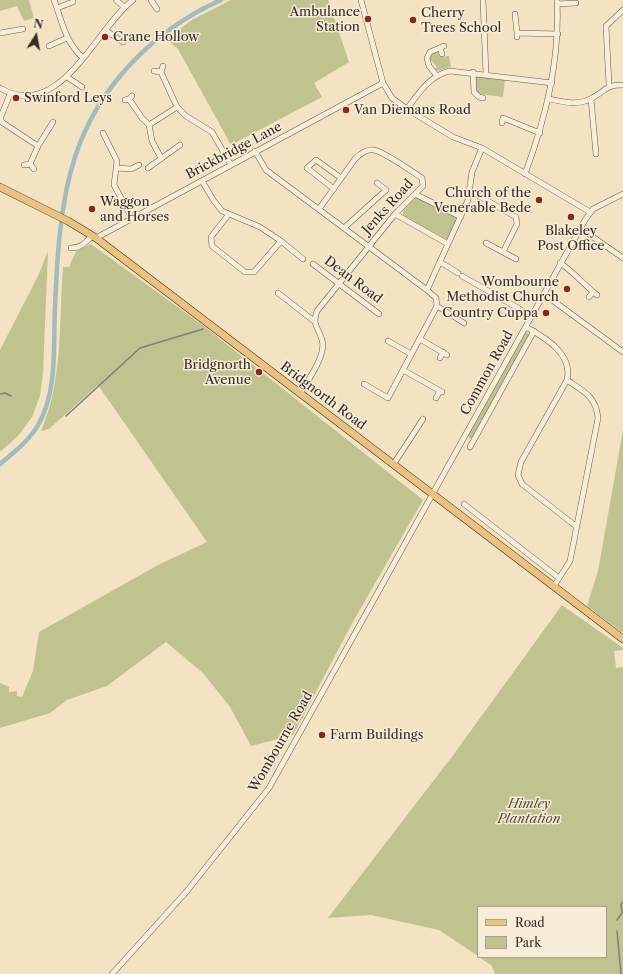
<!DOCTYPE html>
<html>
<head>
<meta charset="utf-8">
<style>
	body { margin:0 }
	#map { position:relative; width:623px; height:974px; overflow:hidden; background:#f3e3c3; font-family:"Libre Caslon Text",serif }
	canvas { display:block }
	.legend { position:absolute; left:477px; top:906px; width:130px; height:52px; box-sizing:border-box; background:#f7edd8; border:1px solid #ab9f8f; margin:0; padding:5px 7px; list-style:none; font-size:12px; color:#382a22 }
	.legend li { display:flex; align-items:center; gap:8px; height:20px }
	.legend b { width:20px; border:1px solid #ab9f8f }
	.north { position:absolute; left:16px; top:16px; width:40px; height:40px; -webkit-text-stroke:3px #f7edd8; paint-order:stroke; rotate:11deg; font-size:11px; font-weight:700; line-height:16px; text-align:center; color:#382a22 }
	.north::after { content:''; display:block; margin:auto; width:14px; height:18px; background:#382a22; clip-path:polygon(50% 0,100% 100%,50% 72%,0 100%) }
</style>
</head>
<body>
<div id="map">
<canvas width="623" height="974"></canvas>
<ul class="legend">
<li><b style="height:5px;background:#eac282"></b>Road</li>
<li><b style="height:11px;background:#c0c290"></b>Park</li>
</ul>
<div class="north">N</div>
</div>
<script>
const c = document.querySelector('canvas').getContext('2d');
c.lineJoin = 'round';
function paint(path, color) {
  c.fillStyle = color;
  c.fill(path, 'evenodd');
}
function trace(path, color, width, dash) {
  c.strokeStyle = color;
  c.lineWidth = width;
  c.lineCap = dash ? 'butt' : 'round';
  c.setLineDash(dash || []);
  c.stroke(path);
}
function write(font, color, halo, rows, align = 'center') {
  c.font = font + ' "Libre Caslon Text",serif';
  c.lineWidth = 3;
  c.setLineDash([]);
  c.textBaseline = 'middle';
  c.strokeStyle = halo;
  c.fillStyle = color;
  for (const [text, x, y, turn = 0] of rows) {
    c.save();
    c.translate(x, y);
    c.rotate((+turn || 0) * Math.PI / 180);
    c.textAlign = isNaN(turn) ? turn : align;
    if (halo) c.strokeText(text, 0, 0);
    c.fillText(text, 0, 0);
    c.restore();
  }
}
const green = new Path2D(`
	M0,0h29l5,18 -10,3 -7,-15 -17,5z
	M231,0h97l21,62 -35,21 8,14 -91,48 -53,-96 -12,-10 26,-19z
	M437,52l3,5 9,-1 2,11 -14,4 -2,-2 2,-2 -8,-9 3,-4z
	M477,76l28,3 -2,18 -24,-3 -3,-2 -1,-14z
	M416,197l39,19 1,6 -8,16 -2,1 -43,-23v-5z
	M91,244l114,83 218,173 -69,120 -61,115 -42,11 -21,-39 -27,-34 -37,-31 -59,44 -40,14 -17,13 -50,15v-45l9,4v5l8,-1v5l5,1 11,-26 6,-39 119,-67 49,-23 -109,-157 -49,44 -8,2c22,-50 18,-110 22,-164h6l7,-16z
	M48,251l-5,122 -3,23 -8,21 -14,19 -18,16v-102l38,-74z
	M526,332l3,2 -56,104h-3l-2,-2z
	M623,430v203l-36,-27 11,-35z
	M562,605l61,43v2l-9,1 2,17 7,-1v307h-128l-3,-8 -13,-9h127v-50h-128v49l-39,-26 -68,-15 -43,3 126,-164z`);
const stream = new Path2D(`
	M0,394l5,-1 6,3
	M66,416l74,-68 63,-19
	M617,920l5,-7 -1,-9 2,-2
	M617,931l4,43`);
const canal = new Path2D(`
	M0,464c14,-12 29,-23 38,-39 20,-34 15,-80 17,-118 2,-49 5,-104 20,-150 23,-71 79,-127 146,-157`);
const minor = new Path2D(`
	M54,0c8,21 11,42 29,58
	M116,0l8,7
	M151,0l6,9
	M361,0l22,83 9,15 15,11 46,28 29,11 108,64
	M483,0l3,74
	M557,4l19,-1
	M57,8l16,-6
	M515,14l2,19
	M105,30l18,12
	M0,33l23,-4
	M517,37v-4l41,1
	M49,46l18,-8
	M440,48l2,6
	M154,71l7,1 2,-6
	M161,72l16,35 9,9 26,16 19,33
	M473,72l1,20 5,5 4,1
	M437,76l-8,-10 -2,-8 3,-6 14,-6
	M67,77l15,10
	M609,85l-3,-59 17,-16
	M0,88c60,35 95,-59 133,-88
	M129,99l13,19 7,7 28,-18
	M549,99c14,3 30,7 43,-1 15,-8 13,-13 31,-13
	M591,99l5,55
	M125,100l4,-1 3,-3
	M407,109c11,-15 23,-34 43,-38l102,12
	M0,119l3,4 35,23
	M0,119l10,-25
	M502,123l1,-5 37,15
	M149,125l3,16 9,17
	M103,133l14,28 -3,24 18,33
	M255,151l11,19 161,120
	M30,164l8,-18 15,-24
	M24,165l6,-1 4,5
	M117,168l14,1 8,-4
	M148,168l32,-23
	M525,174c21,-57 35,-113 32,-174
	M202,181l12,20 8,10 38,16 21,14 -27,31h-9l-33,-26 -1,-9 18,-23
	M334,189l-27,-21 9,-8 25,18
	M470,191l46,26 1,7 -14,28
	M415,194l46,23
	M395,214l53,30
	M344,228l42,-38 -9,-7
	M580,228l43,30
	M96,238l287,-155
	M281,241l22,18
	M486,243l30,16
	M71,248c10,0 15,-6 21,-12
	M440,262l18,11
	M560,263c14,9 24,22 37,32
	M313,264l66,50
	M462,276l70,40
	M278,293l36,28
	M544,294l79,58
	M589,297l4,-5
	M437,306l27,17
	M526,327c20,11 47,27 41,53l-46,82 -3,13 4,9 55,43
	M420,339l27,16
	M388,341l23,13
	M440,358l3,-6
	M403,370l39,22
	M364,384l24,14 49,-92 -1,-8 -9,-8 41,-90 4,-28 10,-24
	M300,394c7,-13 27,-39 22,-54 -4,-14 -10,-14 -5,-29l78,-97 28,-28 -1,-8c-11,-7 -37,-26 -48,-28 -7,-1 -14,4 -19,9l-36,50
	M436,398l4,-7
	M470,447l64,-116
	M393,465l30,-46
	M464,504l95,74
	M554,586l16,-25 28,-143c-2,-22 -15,-27 -31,-38
	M112,974l75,-83 82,-103 316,-568 8,-11 30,-15`);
const major = new Path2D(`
	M0,187l68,34 28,17 527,401`);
const markers = [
	[368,19,4,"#8f2418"],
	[413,20,4,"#8f2418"],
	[105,37,4,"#8f2418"],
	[16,98,4,"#8f2418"],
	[346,110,4,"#8f2418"],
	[539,200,4,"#8f2418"],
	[92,209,4,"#8f2418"],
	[571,217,4,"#8f2418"],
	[567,289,4,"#8f2418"],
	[546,313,4,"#8f2418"],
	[259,372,4,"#8f2418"],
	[322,735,4,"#8f2418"]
];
const poiNames = [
	["Ambulance",360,12,"right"],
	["Station",360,27,"right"],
	["Cherry",421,13],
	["Trees School",421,28],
	["Crane Hollow",113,37],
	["Swinford Leys",24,98],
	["Van Diemans Road",354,110],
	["Church of the",531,193,"right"],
	["Venerable Bede",531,208,"right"],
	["Waggon",100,202],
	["and Horses",100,217],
	["Blakeley",571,231,"center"],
	["Post Office",571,246,"center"],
	["Wombourne",559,282,"right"],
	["Methodist Church",559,297,"right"],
	["Country Cuppa",538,313,"right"],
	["Bridgnorth",251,365,"right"],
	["Avenue",251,380,"right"],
	["Farm Buildings",330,735]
];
const streetNames = [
	["Brickbridge Lane",234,151,-28],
	["Jenks Road",388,207,-48],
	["Dean Road",353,280,37],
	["Common Road",487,373,-61],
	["Bridgnorth Road",323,396,37],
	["Wombourne Road",281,742,-60]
];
const parkNames = [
	["Himley",529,804],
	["Plantation",529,819]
];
paint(green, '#c0c290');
trace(stream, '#778180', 1.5);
trace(canal, '#a1bbbf', 4.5);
trace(minor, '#67584a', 6);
trace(major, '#382a22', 8);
trace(minor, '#f7edd8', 5);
trace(major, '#eac282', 7);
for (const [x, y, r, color] of markers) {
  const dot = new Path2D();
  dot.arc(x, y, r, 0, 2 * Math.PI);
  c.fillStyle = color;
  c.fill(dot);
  trace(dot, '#f7edd8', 1.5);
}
write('13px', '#382a22', '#f7edd8', poiNames, 'left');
write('13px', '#382a22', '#f7edd8', streetNames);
write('italic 13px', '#5a503e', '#f7edd8', parkNames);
</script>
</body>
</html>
